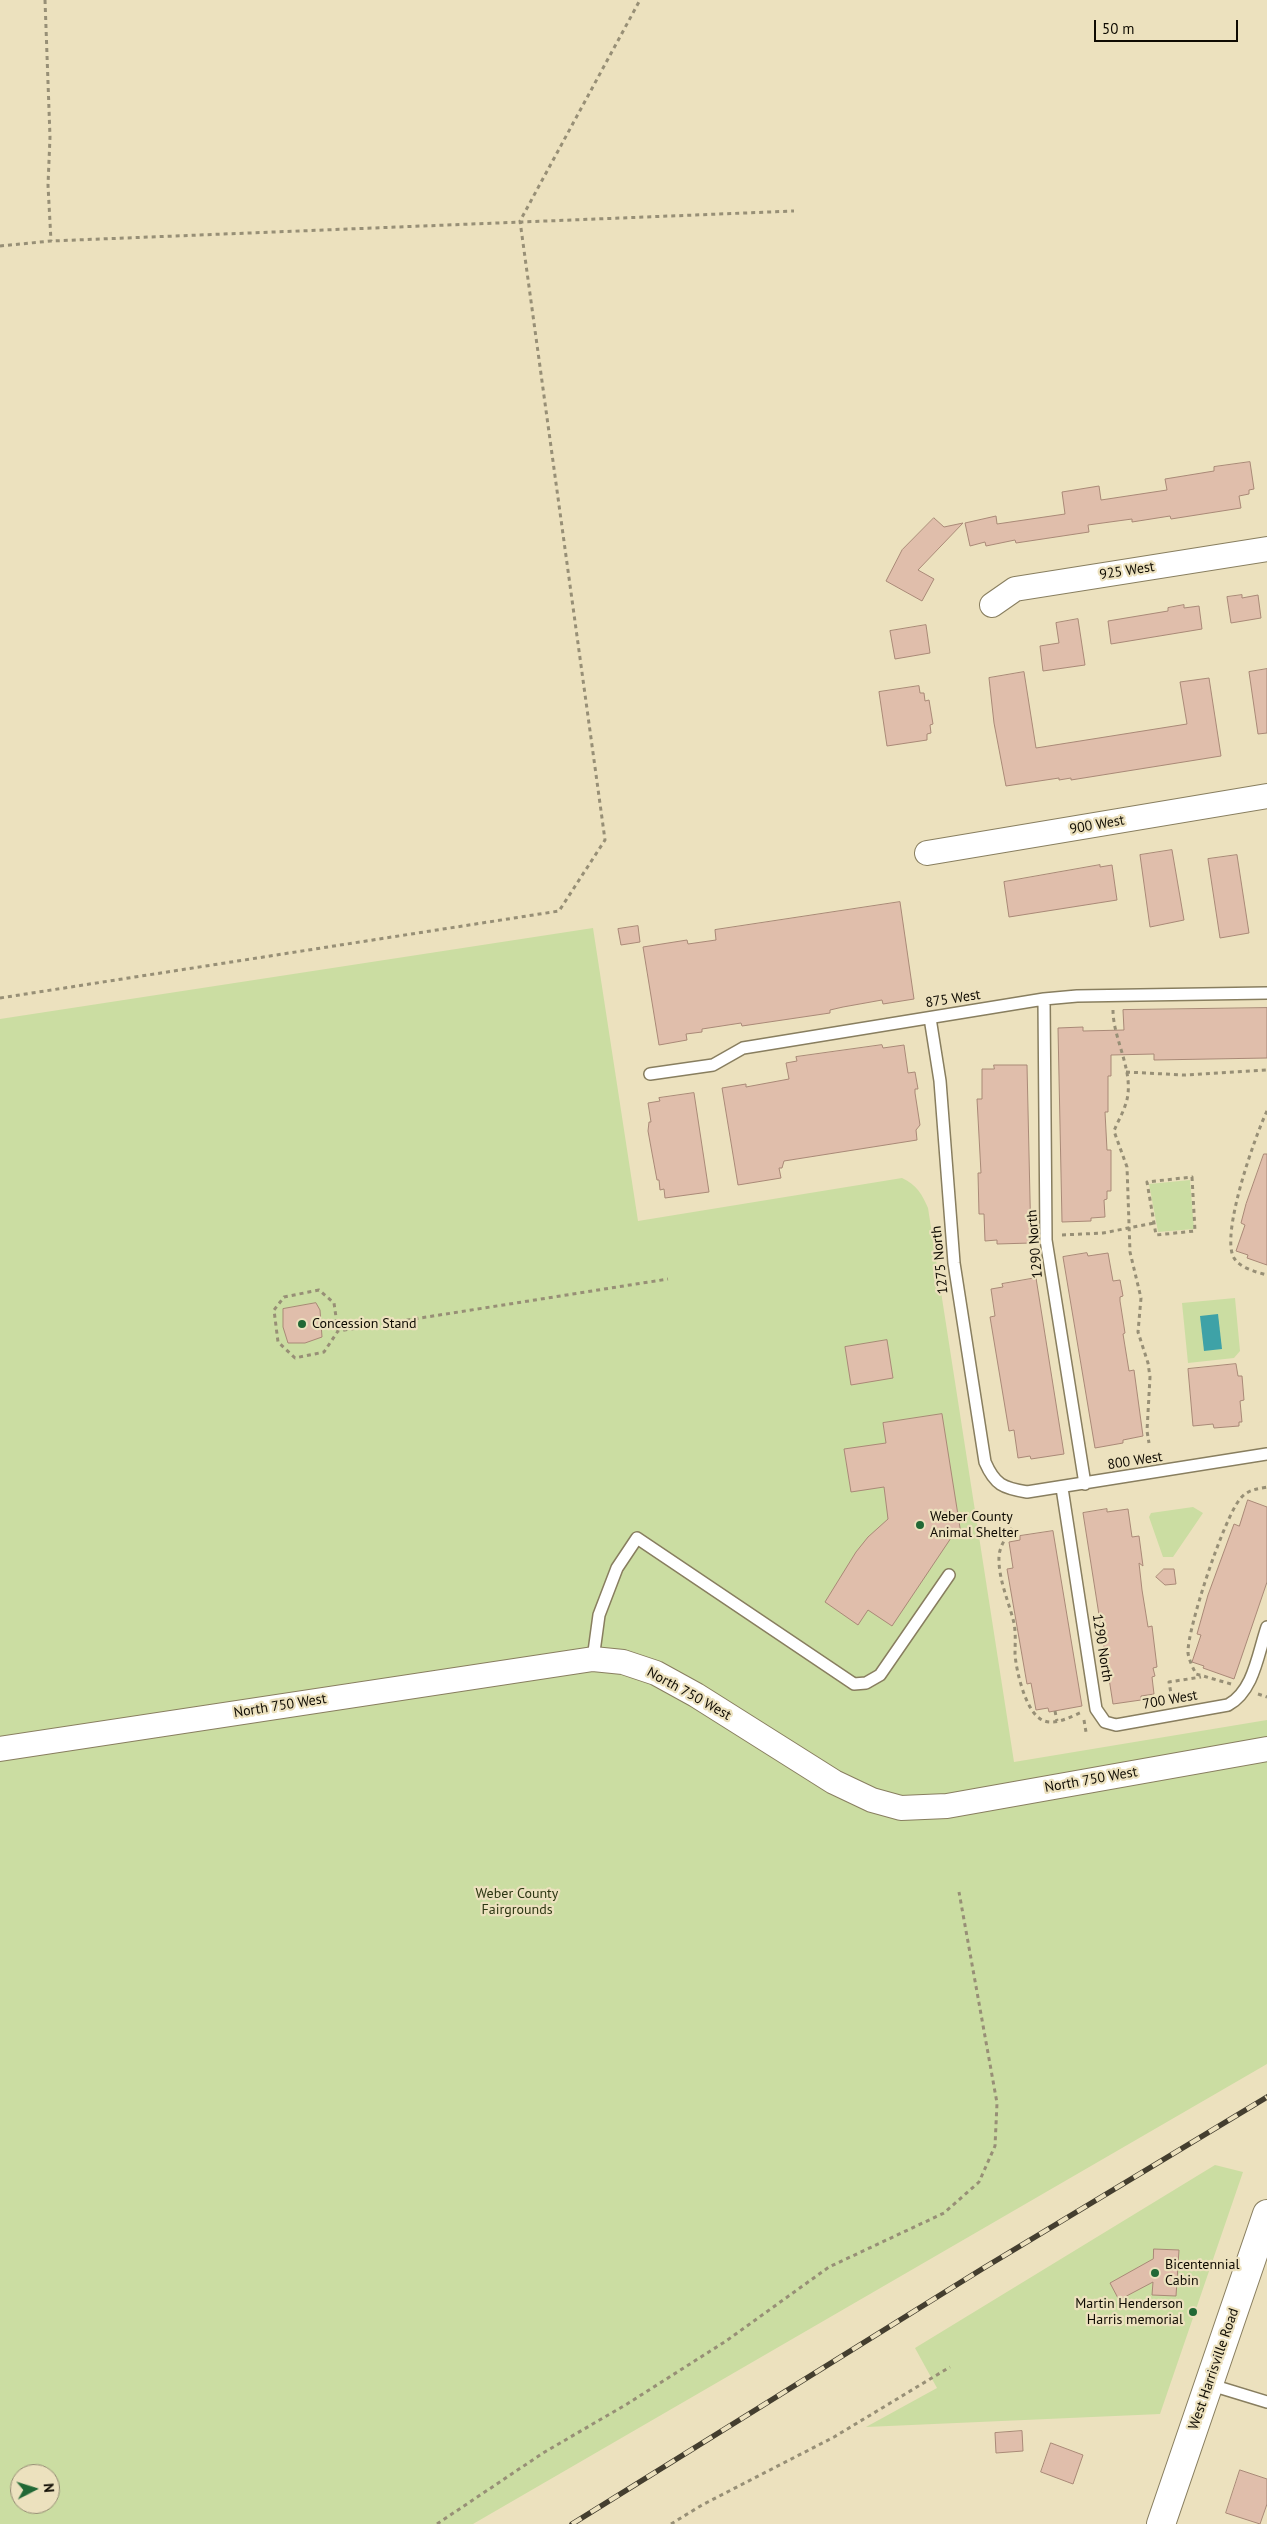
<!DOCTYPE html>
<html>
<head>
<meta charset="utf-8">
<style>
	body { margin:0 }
	#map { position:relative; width:1267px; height:2524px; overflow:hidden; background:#ece1be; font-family:"PT Sans",sans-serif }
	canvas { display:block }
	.north { position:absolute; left:10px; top:2464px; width:50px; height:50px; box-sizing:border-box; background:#ece1be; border:1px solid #948b73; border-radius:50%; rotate:85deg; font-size:14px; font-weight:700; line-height:20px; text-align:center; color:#0f0b02 }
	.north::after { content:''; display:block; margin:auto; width:18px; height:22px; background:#216835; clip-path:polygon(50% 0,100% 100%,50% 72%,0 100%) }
	.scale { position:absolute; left:1094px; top:20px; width:144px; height:22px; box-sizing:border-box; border:2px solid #0f0b02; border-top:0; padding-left:6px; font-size:15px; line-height:18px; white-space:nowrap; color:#0f0b02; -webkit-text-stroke:4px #ece1be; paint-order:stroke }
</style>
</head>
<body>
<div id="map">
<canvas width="1267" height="2524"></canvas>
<div class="north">N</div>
<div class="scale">50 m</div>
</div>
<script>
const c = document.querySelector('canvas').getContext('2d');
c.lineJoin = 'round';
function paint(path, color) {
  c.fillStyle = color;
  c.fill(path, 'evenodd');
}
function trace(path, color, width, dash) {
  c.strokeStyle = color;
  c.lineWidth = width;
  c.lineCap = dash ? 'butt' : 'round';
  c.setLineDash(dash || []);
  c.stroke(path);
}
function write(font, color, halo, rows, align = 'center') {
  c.font = font + ' "PT Sans",sans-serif';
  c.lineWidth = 4.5;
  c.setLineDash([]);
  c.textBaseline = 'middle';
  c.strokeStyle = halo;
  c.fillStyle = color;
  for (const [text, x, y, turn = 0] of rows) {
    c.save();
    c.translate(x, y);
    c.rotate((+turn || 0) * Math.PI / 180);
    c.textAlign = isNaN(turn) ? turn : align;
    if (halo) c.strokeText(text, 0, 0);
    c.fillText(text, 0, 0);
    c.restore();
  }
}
const green = new Path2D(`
	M593,928l45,293 264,-43c15,7 20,16 26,30l86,554 253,-42v344l-794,460h-473v-1505zM20,2474h30v30h-30z
	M1190,1180l4,49 -36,3 -9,-48z
	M1235,1298l5,53 -6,7 -46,5 -6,-60z
	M1193,1507l10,6 -30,44h-10l-14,-40 2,-4z
	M1215,2165l28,7 -83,242 -294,13 71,-39 -22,-40z`);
const water = new Path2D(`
	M1218,1314l4,35 -18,2 -4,-35z`);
const building = new Path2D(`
	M1250,462l4,27 -5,1v4l-10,2 2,12 -70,11 -1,-3 -38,6v-3l-44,6 1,7 -73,11 -1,-3 -29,6 -1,-4 -15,4 -5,-23 31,-7 1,8 68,-10 -3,-22 37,-6 2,14 66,-10 -2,-11 49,-8v-4z
	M934,518l10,9 19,-4 -45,47 16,9 -12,22 -36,-20 16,-31z
	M1242,595v3l16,-3 3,23 -30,5 -4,-26z
	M1184,605v3l15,-2 3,23 -91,15 -3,-23 60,-10v-3z
	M1078,619l7,46 -42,6 -3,-25 19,-3 -3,-20z
	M926,625l4,28 -35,6 -5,-28z
	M1267,669v64l-9,1 -9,-62z
	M1024,672l12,76 151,-24 -7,-42 29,-4 12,78 -150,24v-2l-12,2v-2l-53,8 -12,-63 -5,-45z
	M919,686l1,7h4l1,8 4,-1 4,24 -3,1 1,8 -4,1v6l-40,6 -8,-54z
	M1172,850l12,70 -34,7 -10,-72z
	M1237,855l12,78 -29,5 -12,-79z
	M1100,865v2l12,-2 5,35 -108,17 -5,-35z
	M900,902l14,97 -31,5 -1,-4 -39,7 -13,3v3l-88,13 -1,-3 -39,6v3l-16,2 1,6 -28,5 -16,-98 44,-7 1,4 28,-4 -1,-10z
	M638,926l2,16 -19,3 -3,-16z
	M1267,1008v50l-113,2v-6l-43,1v21h-3v36h-3l2,38h4v41h-4v8l-3,1 1,17 -14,1v3l-29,1 -4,-194 25,-1v4l41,-1 -1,-20z
	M882,1045l1,3 21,-3 4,28 7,-1 3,17h-3v4l5,32 -4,5 1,10 -133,21 -2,7h-3l2,10 -43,7 -16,-97 24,-4v3l43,-8 -3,-16 11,-2 -1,-4z
	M994,1065h33l4,178 -34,1v-4l-12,1 -1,-27h-5l-1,-41h3l-4,-74h5v-30h12z
	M694,1093l15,99 -44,6 -1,-9 -4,1 -1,-10h-2l-5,-27 -4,-22 1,-9h2l-3,-19 12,-2 -1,-3z
	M1264,1154h3v111l-20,-7 1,-3 -12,-4 9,-26 -4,-2 5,-19z
	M1087,1253l1,3 20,-3 5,28 7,-1 3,16 -3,1v4l5,32 -2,1 6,37 5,-1 9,66 -20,4v3l-28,5 -32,-191z
	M1036,1278l28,176 -33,5 -1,-3 -12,2 -4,-28 -5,1 -19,-114 5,-1 -4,-27 12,-2 -1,-3z
	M316,1303l4,7 2,27 -17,6h-17l-5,-16v-18z
	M887,1340l6,38 -42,7 -6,-38z
	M1236,1364l2,12h4l2,24 -4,1 2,21h-3v4l-25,2 -1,-4 -20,2 -5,-57z
	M942,1414l19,120 -8,1 -61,91 -24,-16 -10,15 -33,-23 31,-50 12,-15 20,-18 -4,-32 -33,5 -7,-43 42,-6 -3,-20z
	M1248,1500l19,7v75l-33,97 -31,-11 1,-2 -12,-4 9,-27 -4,-1 11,-39 26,-71 5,2z
	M1107,1509v3l21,-3 4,28 7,-1 4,30 -4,-3 3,27 6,37 4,-1 5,41 -4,1 2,8 -3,1 2,17 -13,2v4l-28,4 -30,-191z
	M1053,1531l29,175 -33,6 -1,-4 -12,2 -5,-27 -4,1 -20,-115 6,-1 -4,-26 11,-2v-4z
	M1164,1569h10l2,15 -11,1 -9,-8z
	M1154,2249l25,1 -3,46 -24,-1 1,-13 -34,18 -9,-17 43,-24z
	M1022,2431l1,20 -27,2 -1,-20z
	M1051,2443l32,12 -10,29 -32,-12z
	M1240,2470l27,9v25l-7,20 -34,-11z`);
const path = new Path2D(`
	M45,0l5,137 -2,48 3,56
	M0,246l51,-5 743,-30
	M0,998l559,-87 46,-71 -85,-619 120,-221
	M1113,1010c0,31 24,65 12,96 -3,9 -8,17 -11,25l13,36 3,85 11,46 -3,34 10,31 2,14 -3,54 2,12
	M1126,1072l58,3 83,-5
	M1267,1111c-12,25 -47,124 -33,147 6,10 22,14 33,17
	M1192,1177l3,54 -39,4 -9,-53z
	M1062,1235l41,-2 51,-10
	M338,1331l-4,-28 -15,-13 -35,7 -10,13 4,32 17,16 29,-6 14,-21 330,-52
	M1012,1528c-5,8 -12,17 -13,28 -1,23 10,46 15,67 2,11 1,21 1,31 1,16 10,54 24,64 12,10 31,-1 43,-6
	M1231,1684l-35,-10c-3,-6 -7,-14 -8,-21 -1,-24 36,-135 52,-154 7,-9 16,-10 27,-12
	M1258,1694l9,3
	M1172,1699l-3,-17 32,-5
	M1055,1711l2,10
	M1084,1720l2,12
	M437,2524l106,-71 84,-49 99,-63 103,-74 115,-54 35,-31 16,-36 2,-43 -38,-211
	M671,2524l31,-19 132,-68 116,-70`);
const service = new Path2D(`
	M1044,999l2,241 39,244
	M930,1018l10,63 14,182 31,199c10,23 18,26 42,30l240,-38
	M650,1074l63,-9 30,-17 301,-49 33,-3 190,-3
	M1062,1488l34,221 9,13 11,3 112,-20c26,-14 30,-52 39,-78
	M593,1659l6,-44 18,-47 20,-30 217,146 12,-1 14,-8 69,-100
	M1208,2384l59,18`);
const minor = new Path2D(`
	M992,605l23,-16 252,-40
	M927,853l340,-57
	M0,1749l593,-90 30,3 33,11 40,22 138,87 38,18 29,8 46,-2 320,-57`);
const secondary = new Path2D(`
	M1161,2524l106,-310`);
const rail = new Path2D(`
	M572,2524l410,-255 285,-172`);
const markers = [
	[302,1324,5,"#216835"],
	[920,1525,5,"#216835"],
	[1155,2273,5,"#216835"],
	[1193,2312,5,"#216835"]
];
const streetNames = [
	["925 West",1127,571,-9],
	["900 West",1097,825,-10],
	["875 West",953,999,-9],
	["1290 North",1035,1244,-95],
	["1275 North",940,1260,-96],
	["800 West",1135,1461,-9],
	["1290 North",1102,1648,81],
	["North 750 West",689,1694,29],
	["700 West",1170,1700,-10],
	["North 750 West",280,1706,-9],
	["North 750 West",1091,1780,-10],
	["West Harrisville Road",1214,2369,-71]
];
const poiNames = [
	["Concession Stand",312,1324],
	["Weber County",930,1517],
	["Animal Shelter",930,1533],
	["Bicentennial",1165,2265],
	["Cabin",1165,2281],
	["Martin Henderson",1183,2304,"right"],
	["Harris memorial",1183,2320,"right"]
];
const parkNames = [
	["Weber County",517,1894],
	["Fairgrounds",517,1910]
];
paint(green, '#cbdda2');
paint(water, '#3ea2a7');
paint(building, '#e0beab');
trace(building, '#a98977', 1);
trace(service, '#887e5f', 14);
trace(minor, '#887e5f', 26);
trace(secondary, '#887e5f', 30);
trace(path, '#978f76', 3, [4, 4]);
trace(service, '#fff', 11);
trace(minor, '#fff', 24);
trace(secondary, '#fff', 28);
trace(rail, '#443e2f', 5.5);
trace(rail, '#ece1be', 4, [11]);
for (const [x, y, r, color] of markers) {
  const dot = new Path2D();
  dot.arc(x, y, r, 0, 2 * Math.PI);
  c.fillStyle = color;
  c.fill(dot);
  trace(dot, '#ece1be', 2);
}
write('14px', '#0f0b02', '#ece1be', streetNames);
write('14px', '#0f0b02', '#ece1be', poiNames, 'left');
write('14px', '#2d3713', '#ece1be', parkNames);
</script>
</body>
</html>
